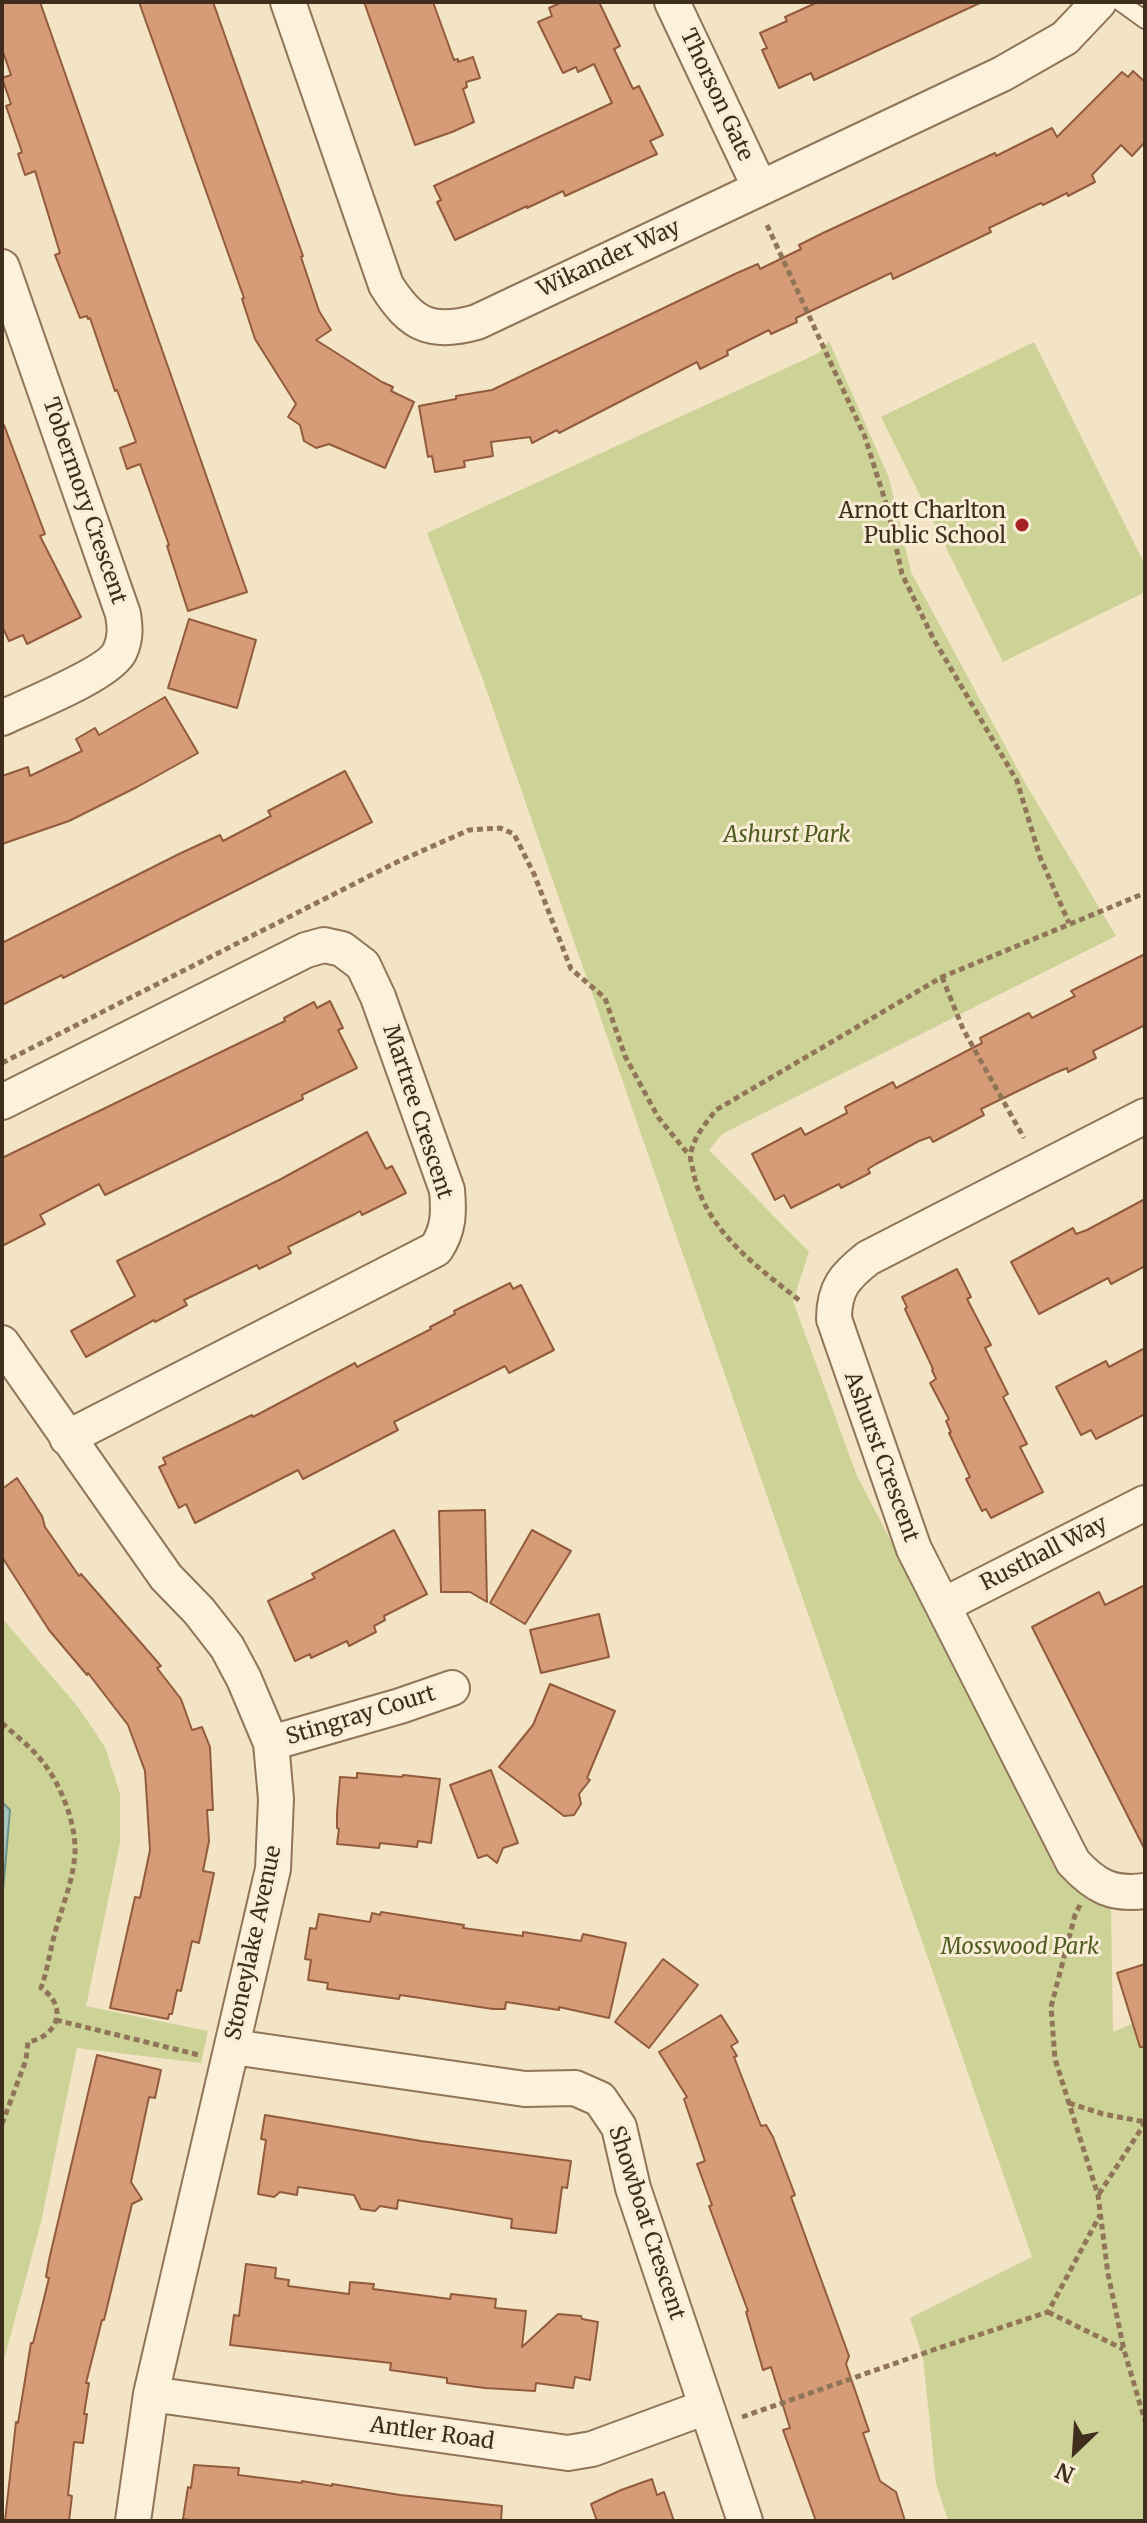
<!DOCTYPE html>
<html>
<head>
<meta charset="utf-8">
<style>
	body { margin:0 }
	#map { position:relative; width:1147px; height:2523px; overflow:hidden; background:#f3e4c5; font-family:Merriweather,serif }
	canvas { display:block }
	.frame { position:absolute; inset:0; border:4px solid #3f2d1e; pointer-events:none }
	.north { position:absolute; left:1035px; top:2411px; width:80px; height:80px; -webkit-text-stroke:6px #f9eed5; paint-order:stroke; rotate:205deg; font-size:22px; font-weight:700; line-height:32px; text-align:center; color:#3f2d1e }
	.north::after { content:''; display:block; margin:auto; width:28px; height:36px; background:#3f2d1e; clip-path:polygon(50% 0,100% 100%,50% 72%,0 100%) }
</style>
</head>
<body>
<div id="map">
<canvas width="1147" height="2523"></canvas>
<div class="frame"></div>
<div class="north">N</div>
</div>
<script>
const c = document.querySelector('canvas').getContext('2d');
c.lineJoin = 'round';
function paint(path, color) {
  c.fillStyle = color;
  c.fill(path, 'evenodd');
}
function trace(path, color, width, dash) {
  c.strokeStyle = color;
  c.lineWidth = width;
  c.lineCap = dash ? 'butt' : 'round';
  c.setLineDash(dash || []);
  c.stroke(path);
}
function write(font, color, halo, rows, align = 'center') {
  c.font = font + ' Merriweather,serif';
  c.lineWidth = 6;
  c.setLineDash([]);
  c.textBaseline = 'middle';
  c.strokeStyle = halo;
  c.fillStyle = color;
  for (const [text, x, y, turn = 0] of rows) {
    c.save();
    c.translate(x, y);
    c.rotate((+turn || 0) * Math.PI / 180);
    c.textAlign = isNaN(turn) ? turn : align;
    if (halo) c.strokeText(text, 0, 0);
    c.fillText(text, 0, 0);
    c.restore();
  }
}
const green = new Path2D(`
	M829,341l60,137 22,94 112,207 93,157 -394,198 -13,16 100,102 -16,49 64,175 202,386 52,45 2,125 32,-14v503h-197l-12,-38 -13,-126 -13,-39 122,-61 -549,-1577 -56,-147 392,-180z
	M1034,342l111,223v27l-142,70 -122,-245z
	M2,1618l76,89 27,40 15,47v49l-34,163 122,25 -7,32 -124,-15 -36,174 -39,145z`);
const water = new Path2D(`
	M2,1802l8,8 -8,93z`);
const building = new Path2D(`
	M2,2h38l207,590 -59,19 -21,-65 2,-1 -29,-81 -13,5 -7,-21 16,-6 -19,-52 -2,1 -25,-73 -2,1 -1,-3 -7,2 -25,-63 5,-2 -25,-82 -10,4 -7,-21 4,-2 -16,-46 5,-2 -9,-26 9,-3 -9,-26z
	M139,2h74l90,254 -2,1 18,54 12,19 -15,10 66,42 11,5 -2,4 23,11 -29,66 -56,-24 -13,4 -12,-7 -4,-16 -12,-8 8,-13 -41,-65 -13,-40 2,-1z
	M364,2h69l21,58 4,-1v3l15,-5 7,21 -14,4 1,5 -4,2 11,33 -22,10 -37,13z
	M562,2h37l21,44 -6,3 19,40 6,-3 24,49 -13,6 7,13 -92,42 -2,-5 -36,17v-2l-72,34 -18,-38 4,-2 -7,-14 178,-83 -18,-39 -16,8 -2,-5 -13,6 -25,-51 14,-6 -3,-8z
	M818,2h164l-168,78 -3,-7 -32,15 -17,-38 5,-2 -7,-15 27,-12 -2,-4z
	M1133,71l12,11v60l-13,14 -11,-11 -29,30 3,7 -27,14 -1,-3 -24,12 -2,-2 -52,25 2,4 -98,47 -2,-6 -95,45 1,4 -26,12 -2,-4 -42,21 1,4 -28,14 -3,-7 -138,71 -2,-3 -25,13 -2,-6 -39,5 2,14 -29,5 1,6 -30,5 -3,-16 -4,1 -9,-51 37,-7v-3l36,-6 245,-117 21,-9 2,5 41,-20 -2,-4 24,-12 172,-80 1,3 56,-28 5,9 65,-65 6,5z
	M4,425l41,109 -5,2 41,81 -54,27 -4,-9 -14,6 -7,-15v-200z
	M189,619l67,21 -19,68 -69,-20z
	M165,697l33,56 -61,34 -68,34 -67,23v-68l26,-9 2,9 52,-25 -6,-12 19,-11 4,7z
	M345,771l27,51 -309,156 -1,-3 -60,30v-62l177,-89 41,-19 3,6 48,-25 -3,-5z
	M1145,954v71l-52,26 3,7 -28,14 -1,-4 -12,5 -74,36 3,6 -51,27 -3,-5 -11,4 -43,23 -8,5 2,4 -29,15 -2,-4 -48,24 -7,-13 -9,5 -23,-46 49,-26 4,7 42,-22 -2,-6 48,-25 3,6 86,-45 -2,-5 49,-25 3,5 43,-22 -4,-5z
	M330,1001l13,27 -5,2 19,38 -55,27 1,4 -198,96 -6,-11 -59,31 5,9 -43,22v-88l283,-137 -1,-3 30,-16 3,6z
	M367,1132l19,37 6,-3 14,27 -44,22 -2,-4 -5,3 -67,33 3,6 -32,16 -2,-4 -73,35 3,5 -32,17 -1,-2 -68,37 -15,-26 64,-35 -18,-35 164,-82z
	M1145,1199v67l-34,18 -3,-6 -69,36 -28,-52 62,-34 3,6 11,-4z
	M957,1269l14,28 -4,2 24,46 -6,3 23,46 -5,3 24,47 -7,3 23,45 -52,26 -5,-9 -4,2 -16,-32 4,-2 -21,-44 2,-1 -5,-11 3,-2 -19,-36 6,-4 -4,-9 1,-1 -28,-60 2,-2 -5,-10z
	M510,1283l3,6 8,-4 33,65 -45,23 -4,-7 -111,56 4,8 -95,49 -5,-9 -103,53 -9,-19 -7,4 -20,-41 7,-3 -3,-6 89,-43 1,2 102,-54 2,4 74,-38 -1,-2 25,-13 -1,-3z
	M1145,1348v66l-49,25 -5,-9 -10,5 -25,-48 50,-26 3,6z
	M17,1478l25,38 3,11 34,49 2,-2 80,92 -4,2 24,31 11,31 10,-3 8,20 3,63h-6l2,31 -6,30 11,2 -15,70 -7,-2 -11,50 -4,-1 -5,24h-3l-1,5 -58,-11 25,-111 5,1 10,-48 -5,-79 -17,-46 -40,-52 -1,2 -38,-45 -47,-73v-68z
	M485,1510l2,92 -17,-10h-29l-2,-81z
	M394,1530l33,64 -43,22 1,4 -11,6 2,6 -27,14 -2,-5 -36,17 -1,-4 -15,7 -27,-60 47,-23 -3,-4z
	M532,1530l39,21 -46,73 -35,-21z
	M1145,1585v265l-113,-223 67,-35 6,13z
	M599,1614l10,43 -68,16 -11,-43z
	M550,1684l65,27 -28,67 3,2 -11,14 2,10 -7,11 -10,1 -65,-49 34,-42z
	M491,1770l27,73 -15,5 -6,15 -10,-8 -9,3 -28,-73z
	M357,1773l45,4 1,-2 37,4 -9,64 -13,-2 -1,6 -37,-4 -1,5 -42,-4 2,-15 -2,-1v-15l3,-36 17,1z
	M381,1912l83,13 -1,3 60,8v-4l58,9 2,-7 43,9 -17,75 -50,-11v3l-53,-8 -1,7h-12l-93,-14 -1,4 -72,-10 1,-6 -20,-3 3,-20 -6,-1 5,-31 6,1 3,-15 51,8 2,-9 8,2z
	M663,1959l35,26 -49,63 -34,-26z
	M1145,1964v83h-5l-23,-74z
	M721,2015l17,27 -7,4 6,10 -3,1 27,69 5,-1 7,12 22,58 -4,2 58,159 -3,8 23,67 -6,2 17,48 16,11 9,29h-89l-33,-91 7,-2 -19,-61 -8,3 -17,-58 2,-1 -39,-105 3,-1 -15,-41 8,-3 -21,-62 3,-2 -28,-45z
	M97,2055l64,15 -6,28 -6,-1 -18,85 11,17 -10,5 -28,116h-2l-16,63h3l-5,31h3l-4,29 -9,-1 -6,53 4,1 -3,25h-64l11,-99 2,1 13,-80h2l16,-65 -3,-1 3,-17z
	M265,2115l156,26 150,20 -4,27 -5,-1 -6,46 -45,-5 1,-9 -114,-19 -1,9 -17,-3 -5,5 -14,-2 -7,-14 -56,-8 -1,8 -17,-3 -6,5 -16,-3 8,-54 -5,-1z
	M246,2264l30,4 -1,10 14,2 -1,6 61,8 1,-12 24,2 -1,5 77,10 1,-5 45,5 -1,9 31,3 -4,36 36,-33 23,2 1,3 16,3 -8,58 -15,-3 -2,11 -37,-5 -1,8 -50,-3 -38,-5v-5l-57,-8 1,-7 -161,-18 4,-30 5,1z
	M194,2465l45,3 -1,7 64,8v-2l30,5v-2l68,11 102,11 -1,15h-304l-14,-2 5,-32 3,1z
	M652,2479l5,16 7,-3 10,29h-77l-6,-17 30,-14z`);
const path = new Path2D(`
	M767,225l98,212 23,73 14,64 31,64 84,143 23,76 29,66
	M942,977l21,52 61,109
	M2,1063l395,-201 72,-32 31,-2 14,6 20,40 37,95 34,29 20,58 33,61 31,38
	M799,1300c-43,-34 -92,-69 -105,-125 -1,-7 -5,-16 -3,-23 4,-17 15,-29 25,-42l226,-133 203,-84
	M2,1723c13,12 29,24 40,38 18,22 34,61 33,91 -1,26 -12,52 -19,77 -6,20 -8,40 -15,59 27,18 18,48 -13,54l-2,18 -24,64
	M1080,1905l-5,10 -24,92 4,52 43,136 10,79 16,76 21,71
	M56,2020l143,35
	M1069,2103l34,11 42,8
	M1099,2194l46,-71
	M1048,2312l75,37
	M742,2417l191,-67 115,-38 52,-97`);
const lane = new Path2D(`
	M1120,2l25,18`);
const street = new Path2D(`
	M288,2l98,283c25,40 45,50 91,37l525,-248 63,-36 34,-36
	M672,2l88,186
	M2,267l121,347c2,13 3,24 -3,37 -9,22 -93,55 -118,67
	M2,1102l304,-152 18,-5 18,4 21,16 15,32 69,193c2,23 2,39 -11,59l-369,189
	M1145,1116l-277,142c-23,18 -34,30 -34,61l80,230 159,313c23,25 39,33 72,29
	M2,1343l164,234 33,34 28,36 17,32 27,64 5,56 -3,70 -122,525 -18,127
	M944,1605l201,-102
	M271,1743l129,-37 52,-18
	M233,2047l292,42 50,-1 25,11 19,28 14,61 112,333
	M151,2394l417,59 24,-4 114,-42`);
const markers = [
	[1022,525,8,"#a62226"]
];
const streetNames = [
	["Thorson Gate",716,95,65],
	["Wikander Way",609,259,-25],
	["Tobermory Crescent",84,501,71],
	["Martree Crescent",417,1112,72],
	["Ashurst Crescent",881,1457,70],
	["Rusthall Way",1044,1554,-27],
	["Stingray Court",361,1716,-17],
	["Stoneylake Avenue",254,1943,-78],
	["Showboat Crescent",646,2223,72],
	["Antler Road",432,2434,8]
];
const poiNames = [
	["Arnott Charlton",1006,512],
	["Public School",1006,537]
];
const parkNames = [
	["Ashurst Park",787,836],
	["Mosswood Park",1020,1948]
];
paint(green, '#cdd297');
paint(water, '#a7c6bc');
trace(water, '#6c958a', 2);
paint(building, '#d59c77');
trace(building, '#925c3c', 2);
trace(lane, '#907558', 20);
trace(street, '#907558', 38);
trace(path, '#907558', 5, [6, 4]);
trace(lane, '#fcf1da', 16);
trace(street, '#fcf1da', 34);
for (const [x, y, r, color] of markers) {
  const dot = new Path2D();
  dot.arc(x, y, r, 0, 2 * Math.PI);
  c.fillStyle = color;
  c.fill(dot);
  trace(dot, '#f9eed5', 3);
}
write('22px', '#3f2d1e', '#f9eed5', streetNames);
write('22px', '#3f2d1e', '#f9eed5', poiNames, 'right');
write('italic 22px', '#505d22', '#f9eed5', parkNames);
</script>
</body>
</html>
